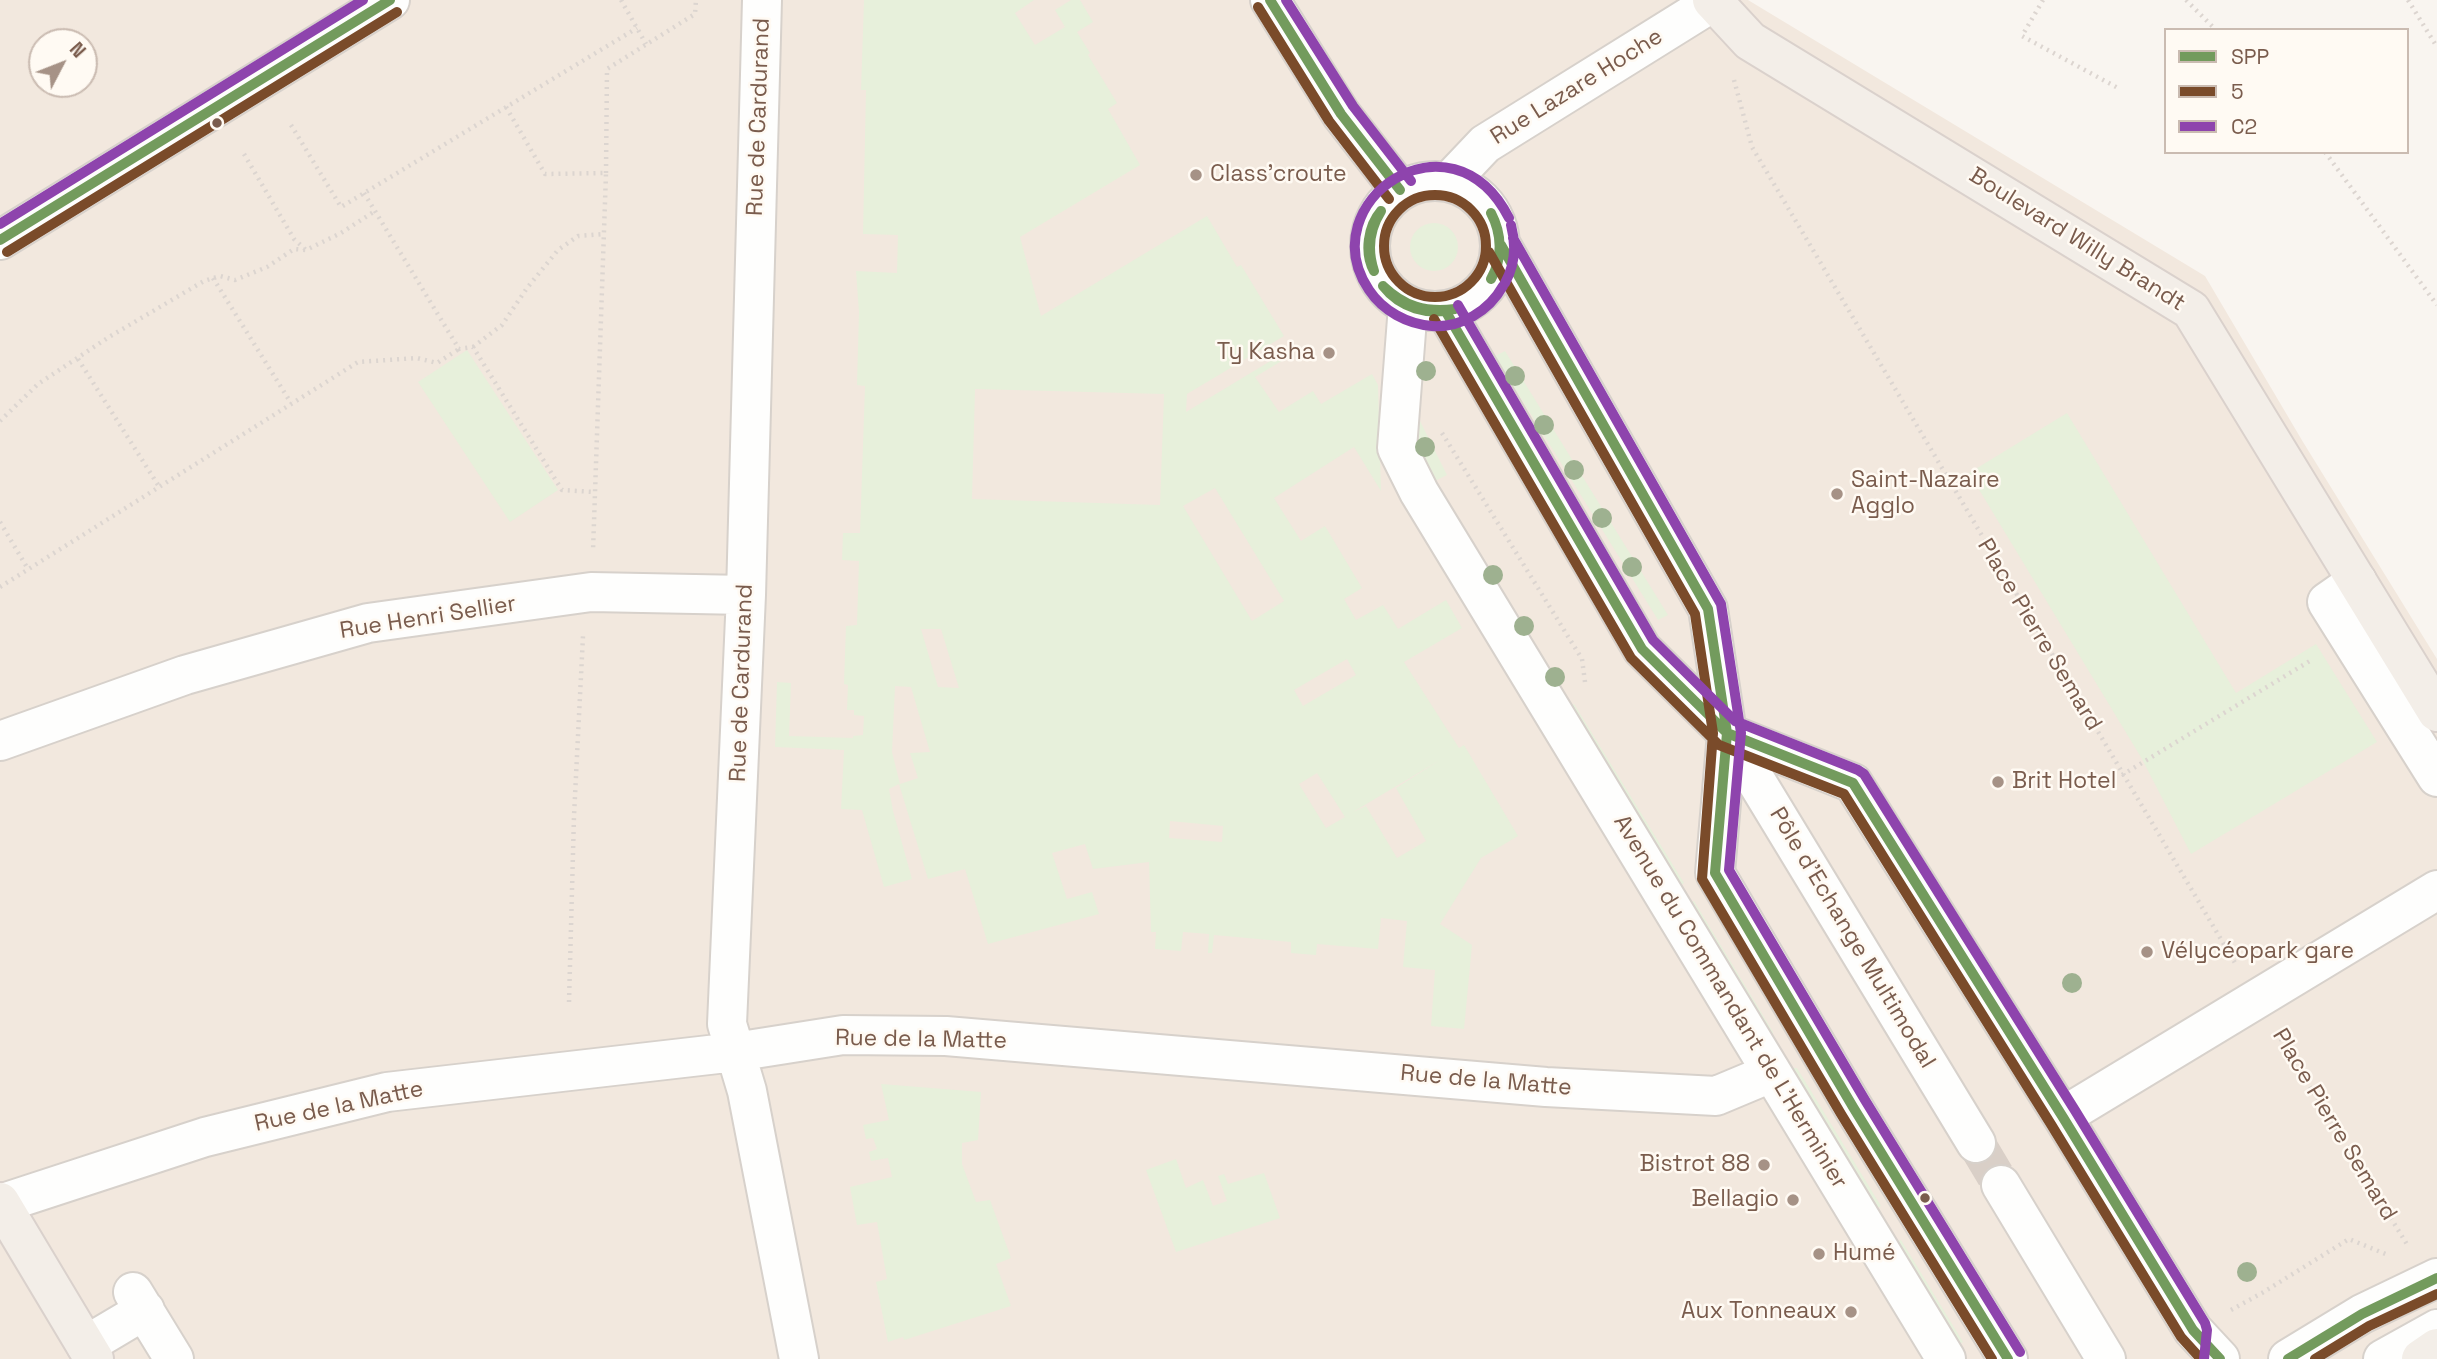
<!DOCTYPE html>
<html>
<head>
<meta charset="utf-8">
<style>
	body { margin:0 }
	#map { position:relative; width:2437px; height:1359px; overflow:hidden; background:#f9f5f0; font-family:"Space Grotesk",sans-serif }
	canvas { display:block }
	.legend { position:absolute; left:2164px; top:28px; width:245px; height:126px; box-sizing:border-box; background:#fffaf3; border:2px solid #cabbb1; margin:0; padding:9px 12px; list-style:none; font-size:21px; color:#7a5c4d }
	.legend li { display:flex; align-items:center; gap:14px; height:35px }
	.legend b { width:35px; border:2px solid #cabbb1 }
	.north { position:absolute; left:28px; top:28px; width:70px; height:70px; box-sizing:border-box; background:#fffaf3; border:2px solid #cabbb1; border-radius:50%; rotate:48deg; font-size:19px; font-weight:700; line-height:28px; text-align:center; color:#7a5c4d }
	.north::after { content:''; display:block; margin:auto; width:24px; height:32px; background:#a69286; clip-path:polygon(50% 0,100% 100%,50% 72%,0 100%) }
</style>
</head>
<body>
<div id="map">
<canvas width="2437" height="1359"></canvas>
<ul class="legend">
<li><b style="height:9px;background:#739b5d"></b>SPP</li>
<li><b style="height:9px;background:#7a4b2a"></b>5</li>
<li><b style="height:9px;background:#8e44ad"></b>C2</li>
</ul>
<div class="north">N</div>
</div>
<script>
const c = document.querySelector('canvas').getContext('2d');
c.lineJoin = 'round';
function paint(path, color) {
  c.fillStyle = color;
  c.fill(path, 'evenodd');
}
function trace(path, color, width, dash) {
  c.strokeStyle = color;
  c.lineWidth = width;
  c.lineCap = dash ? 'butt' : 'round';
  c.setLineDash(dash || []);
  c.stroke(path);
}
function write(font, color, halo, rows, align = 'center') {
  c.font = font + ' "Space Grotesk",sans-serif';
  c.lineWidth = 5;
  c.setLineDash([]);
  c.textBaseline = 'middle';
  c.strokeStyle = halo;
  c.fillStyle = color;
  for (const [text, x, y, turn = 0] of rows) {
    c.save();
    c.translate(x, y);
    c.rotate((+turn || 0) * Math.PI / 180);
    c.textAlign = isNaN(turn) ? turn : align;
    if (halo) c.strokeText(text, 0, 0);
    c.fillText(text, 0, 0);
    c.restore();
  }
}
const residential = new Path2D(`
	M0,0h1748l457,276 98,166 134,217v700h-2437zM42,42h42v42h-42z`);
const green = new Path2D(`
	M864,0h170l-19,13 20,32 30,-18 -10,-17 16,-10h9l13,22 -16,10 13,21 -2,2 29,48 -9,6 32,56 -120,72 21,79 166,-100 30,51 4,-2 43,71 -97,58 -1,18 101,-61 3,5 -35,21 24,35 34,-21 8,13 51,-30 6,11 3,106 -27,-44 -80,51 27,43 24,-15 37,62 -18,11 12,21 27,-15 15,24 48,-29 16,28 -58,34 55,86 5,-3 54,91 -37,22 -41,66 32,21 -8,84 -33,-3 4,-56 -32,-3 4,-46 -26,-3 -3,31 -61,-5 -1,11 -25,-2v-11l-77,-7 -2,18h-4l1,-19 -26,-2 -2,19 -26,-2 1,-17h-5l-2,-70 -56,7 -8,-25 -33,9 15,46 25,-7 7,22 -111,30 -23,-75 -37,10 -29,-95 -10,5 4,22 19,68 -28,8 -22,-77 -21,-1 3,-59 -69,-3 2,-65 14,1 -2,53 64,2v-2l10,-1 1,-19 -10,-1v-5h-7l1,-25 -4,-1 2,-58 11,-1 2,-64 -17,-1 1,-27h17l5,-147 -8,-1 2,-73 -3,-41 41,2 1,-38 -35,-1 3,-144h-5zM975,389l189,5 -4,111 -188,-6zM1215,488l69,113 -32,20 -69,-115zM921,629h20l18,59 -21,-1zM1347,659l9,16 -53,31 -9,-16zM895,686l16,1 19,65 -20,1 8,25 -18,6 -8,-32zM1440,760l-44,28 30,53 -29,17 -31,-52 -13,6zM1317,773l28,44 -19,11 -27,-44zM1170,821l53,5 -1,16 -53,-4z
	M1410 247a24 24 0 1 1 48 0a24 24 0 1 1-48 0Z
	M467,350l91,140 -48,32 -92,-140z
	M1505,351l163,264 -10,5 -163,-264z
	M2067,413l169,280 80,-49 61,98 -186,112 -49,-95 -173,-286z
	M1417,415l30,60 -18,9 -10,-41z
	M1574,704l110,179 -12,7 -107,-179z
	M1694,901l79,131 -5,13 -83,-138z
	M1782,1068h15l84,138 -11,6z
	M881,1084l100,8 -3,48 -16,3v21l14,38 14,-2 21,58 -15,6 15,42 -107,34 -1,-3 -15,5 -12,-60 11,-3 -10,-57 -20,3 -7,-38 42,-10 -4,-19 -17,3 -2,-9 8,-3 -4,-11 -7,1 -3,-14 26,-5z
	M1176,1159l10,29 17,-8 10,26 14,-5 -9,-25 6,-2 4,10 36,-11 16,45 -104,34 -30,-82z
	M1901,1240l62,102 -11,6 -61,-102z`);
const minorTunnel = new Path2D(`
	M1976,1143l25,42`);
const path = new Path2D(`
	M621,0l25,44
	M2043,0l-21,36 96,52
	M2186,0l30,30
	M2408,0l29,47
	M1734,80l18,67 483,816
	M506,107l39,67 61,-1 -13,378
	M291,125l50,82 296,-179
	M2325,152l112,153
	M244,154l50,85 12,11
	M606,173l1,-104 88,-55 1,-14
	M364,193l95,156 14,-2 89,143 32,2
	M213,278l78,125
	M473,347l29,-22 25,-37 31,-38 20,-14 26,-2
	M78,359l82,129
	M0,421l38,-37 71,-47 95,-56 16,-5 15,4 32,-13 27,-18 12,1 35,-17 34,-22
	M1442,433l140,226 3,23
	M0,522l28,47
	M0,587l358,-225 59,-4 20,5 22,-14
	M2122,775l191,-116
	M569,1002l5,-186 9,-180
	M2277,1033l131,213
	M2231,1310l31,-17 87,-54 39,16`);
const minor = new Path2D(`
	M762,0l-16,595 -19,429 20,67 52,268
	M1270,0l71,114 59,76
	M1370 246a65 65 0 1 1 130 0a65 65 0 1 1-130 0Z
	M1449,182l36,-38 228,-142
	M0,240l390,-240
	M1501,245l207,364 19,124 -12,140 138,234 155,252
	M1408,306l-11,142 22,44 527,867
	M1446,312l196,337 85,84 249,410
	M2357,581l-30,21 110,175
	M1727,733l126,50 211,336 129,211 27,29
	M0,741l185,-66 183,-52 223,-31 155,3
	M2075,1109l362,-219
	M2001,1185l105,174
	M0,1204l205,-67 182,-45 348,-40 108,-17 103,1 600,51 170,9 55,-23
	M133,1292l41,67
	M86,1345l59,-35
	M2288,1359l74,-45 75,-36
	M2383,1359l54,-30`);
const major = new Path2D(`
	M1712,0l38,41 441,269 246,402
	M0,1202l94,157
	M2421,1359l16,-11`);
const bus1 = new Path2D(`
	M1270,0l71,114 59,76
	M1491,213c11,21 12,45 0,66
	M0,240l390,-240
	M1501,245l207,364 19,124 -12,140 138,234 155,252
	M1374,271c-10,-18 -6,-45 7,-60
	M1374,271c-7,-21 -5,-41 7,-60
	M1383,286c21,20 42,27 72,23
	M1383,286c17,22 45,30 72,23
	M1446,312l196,337 85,84 126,50 211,336 129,211 27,29
	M2288,1359l74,-45 75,-36`);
const bus2 = new Path2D(`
	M1258,7l71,114 60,78
	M1384 246a51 51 0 1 1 102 0a51 51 0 1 1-102 0Z
	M7,252l390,-240
	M1489,252l206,362 18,119 -11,146 139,235 151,245
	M1434,319l197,339 88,87 125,49 208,332 129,211 20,22
	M2315,1359l54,-33 68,-32`);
const bus3 = new Path2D(`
	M1286,0l67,106 58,75
	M0,224l363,-224
	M1513,238l208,366 20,129 -12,137 136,230 155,252
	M1505,283c10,-18 11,-39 6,-58
	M1503,286c-14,25 -42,42 -71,40 -25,-2 -49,-15 -63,-36 -59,-88 82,-185 140,-72
	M1458,305l195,335 82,81 123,49 6,4 212,338 129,211 2,7 -3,29`);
const trees = [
	[1426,371],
	[1515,376],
	[1544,425],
	[1425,447],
	[1574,470],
	[1602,518],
	[1632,567],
	[1493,575],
	[1524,626],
	[1555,677],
	[2072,983],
	[2247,1272]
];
const markers = [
	[217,123,6,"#7a5c4d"],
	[1196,175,7,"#a69286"],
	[1329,353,7,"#a69286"],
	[1837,494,7,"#a69286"],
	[1998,782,7,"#a69286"],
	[2147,952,7,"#a69286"],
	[1764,1165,7,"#a69286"],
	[1925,1198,6,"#7a5c4d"],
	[1793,1200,7,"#a69286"],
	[1819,1254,7,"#a69286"],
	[1851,1312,7,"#a69286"]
];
const streetNames = [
	["Rue Lazare Hoche",1577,87,-32],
	["Rue de Cardurand",759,117,-88],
	["Boulevard Willy Brandt",2077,240,32],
	["Rue Henri Sellier",428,618,-9],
	["Place Pierre Semard",2039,635,59],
	["Rue de Cardurand",742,683,-88],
	["Pôle d'Echange Multimodal",1852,938,59],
	["Avenue du Commandant de L'Herminier",1730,1002,59],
	["Rue de la Matte",921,1040,1],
	["Rue de la Matte",1486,1081,5],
	["Rue de la Matte",339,1107,-12],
	["Place Pierre Semard",2334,1125,59]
];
const poiNames = [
	["Class'croute",1210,175],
	["Ty Kasha",1315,353,"right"],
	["Saint-Nazaire",1851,481],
	["Agglo",1851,507],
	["Brit Hotel",2012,782],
	["Vélycéopark gare",2161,952],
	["Bistrot 88",1750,1165,"right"],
	["Bellagio",1779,1200,"right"],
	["Humé",1833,1254],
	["Aux Tonneaux",1837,1312,"right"]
];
paint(residential, '#f2e8de');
paint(green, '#e7f0db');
trace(minorTunnel, '#d9cfc7', 38, [38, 19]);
trace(minor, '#d7d1cb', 42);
trace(major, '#dad1cc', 42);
trace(path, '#dcd5d0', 4.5, [2, 5]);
trace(minor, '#fefefd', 38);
trace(major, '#f3eee8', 38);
trace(bus1, '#739b5d', 10);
trace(bus2, '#7a4b2a', 10);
trace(bus3, '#8e44ad', 10);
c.fillStyle = '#9eb190';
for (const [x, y] of trees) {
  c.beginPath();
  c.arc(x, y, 10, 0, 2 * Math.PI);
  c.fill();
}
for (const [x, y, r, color] of markers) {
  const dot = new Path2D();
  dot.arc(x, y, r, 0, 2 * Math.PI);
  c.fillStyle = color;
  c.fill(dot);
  trace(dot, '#fffaf3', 2.5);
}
write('23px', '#7a5c4d', '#fffaf3', streetNames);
write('23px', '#7a5c4d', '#fffaf3', poiNames, 'left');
</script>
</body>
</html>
